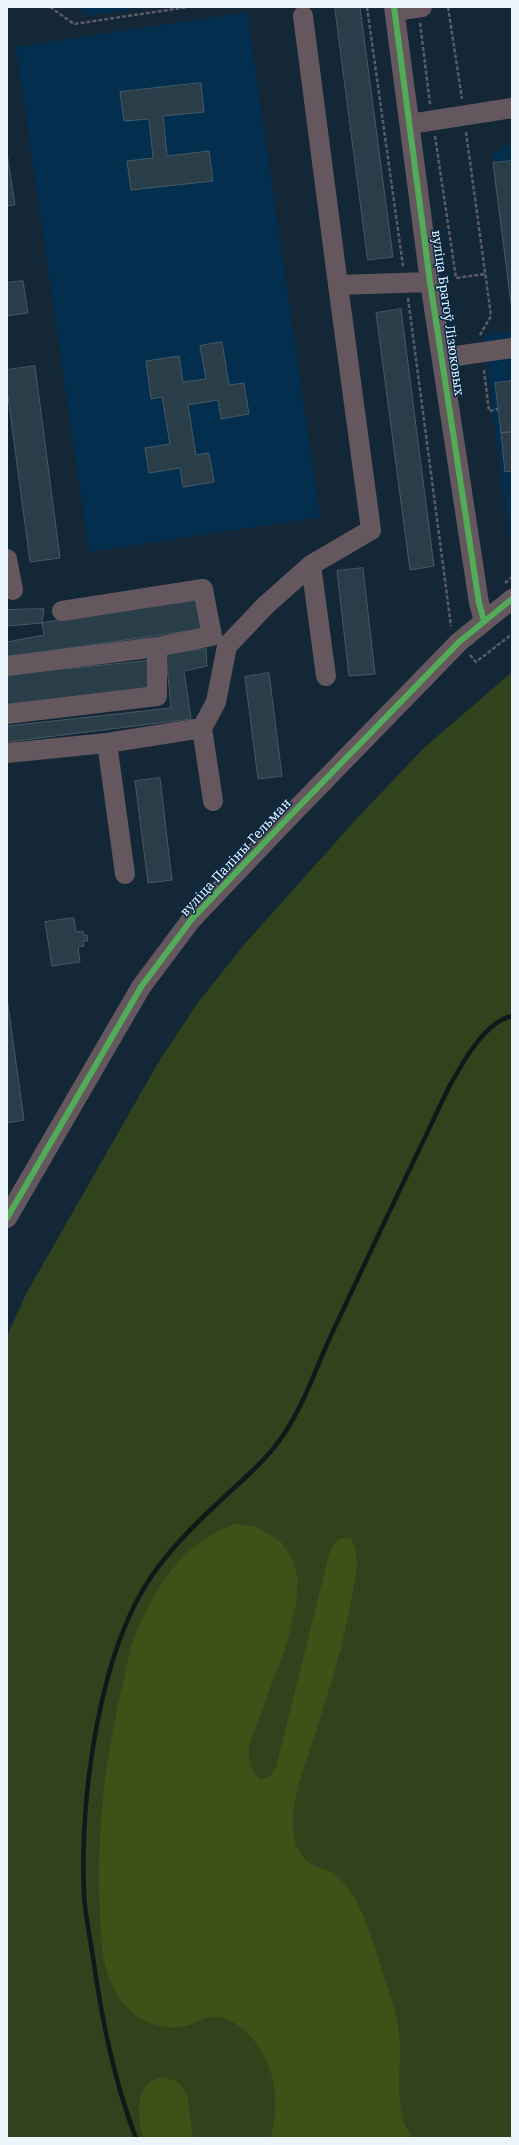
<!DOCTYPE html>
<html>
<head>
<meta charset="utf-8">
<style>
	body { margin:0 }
	#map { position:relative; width:519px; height:2145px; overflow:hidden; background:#132737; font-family:"Noto Serif",serif }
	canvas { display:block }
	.frame { position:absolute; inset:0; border:8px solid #edf5fc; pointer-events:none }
</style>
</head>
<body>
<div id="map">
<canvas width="519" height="2145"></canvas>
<div class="frame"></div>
</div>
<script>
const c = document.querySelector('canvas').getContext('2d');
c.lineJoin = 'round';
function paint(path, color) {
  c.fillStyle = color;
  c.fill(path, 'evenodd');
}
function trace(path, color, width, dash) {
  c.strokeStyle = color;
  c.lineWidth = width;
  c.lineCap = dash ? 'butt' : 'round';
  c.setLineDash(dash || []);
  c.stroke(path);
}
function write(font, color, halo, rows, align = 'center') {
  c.font = font + ' "Noto Serif",serif';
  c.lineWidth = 3;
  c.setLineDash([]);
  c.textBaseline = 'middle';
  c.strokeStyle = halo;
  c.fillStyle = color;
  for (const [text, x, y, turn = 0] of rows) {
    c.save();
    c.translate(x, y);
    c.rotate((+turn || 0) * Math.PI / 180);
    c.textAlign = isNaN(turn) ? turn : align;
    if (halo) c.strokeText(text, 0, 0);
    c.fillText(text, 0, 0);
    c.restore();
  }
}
const built = new Path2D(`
	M76,7h70l-59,9z
	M247,12l73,505 -231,35 -73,-505z
	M512,141v170l-20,-155z
	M512,331v219h-1l-28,-216z`);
const green = new Path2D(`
	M512,672v1466h-505v-802l19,-42 132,-231 39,-59 45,-57 118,-132 65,-68z`);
const forest = new Path2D(`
	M236,1524l21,3 24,15 11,16 6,22 -2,25 -9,38 -38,102c0,15 0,25 12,35l9,-4 6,-9 54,-217c6,-10 9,-14 21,-11 10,17 5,37 1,57 -8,48 -23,95 -38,141 -8,26 -20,54 -21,82 -1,20 4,40 24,48 5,2 11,3 16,6 9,6 15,15 21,24 13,22 20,49 28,73 6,21 15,41 17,63 4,35 -8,73 13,105h-142c13,-37 3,-87 -30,-111 -5,-4 -13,-9 -21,-10 -14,-2 -24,8 -37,10 -22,3 -46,-7 -59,-24 -20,-25 -22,-59 -23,-90 -4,-78 5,-154 23,-230 4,-19 8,-40 16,-57 20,-45 48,-86 97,-102z
	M163,2077l15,5 9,13 6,43h-49c-6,-15 -9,-47 7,-57 4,-2 9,-3 12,-4z`);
const stream = new Path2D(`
	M136,2138c-23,-59 -35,-124 -44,-187 -3,-19 -7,-38 -8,-57 -4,-95 14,-242 69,-320 19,-27 43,-51 67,-73 22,-21 47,-41 64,-67 22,-33 33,-70 50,-105 38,-81 76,-161 115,-242 13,-23 35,-65 63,-71`);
const building = new Path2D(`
	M335,7h25l33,250 -25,3z
	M201,83l3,29 -41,4 4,40 42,-5 4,30 -82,9 -4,-29 26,-3 -4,-39 -25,2 -4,-29z
	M7,153l8,52 -8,1z
	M512,161v150l-19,-148z
	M23,281l5,32 -21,3v-33z
	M401,309l33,257 -24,4 -34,-257z
	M222,342l7,43 15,-2 5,31 -28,5 -3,-19 -30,5 8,50 13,-2 5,29 -31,5 -3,-19 -31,5 -4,-25 25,-4 -8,-47 -11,2 -5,-38 33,-5 4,26 23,-3 -6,-33z
	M35,366l25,192 -30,4 -23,-173v-19z
	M512,381v51l-11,1 -6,-50z
	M512,432v39l-7,1 -4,-39z
	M363,568l12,106 -26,2 -12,-105z
	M200,600l2,29 -195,28v-15l37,-7 -2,-12z
	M44,609l-2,14 -35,3v-16z
	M206,649l1,17 -23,5 7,48 -184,23v-16l164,-18 -5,-54z
	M148,661l3,29 -144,15v-30z
	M269,673l13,103 -24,3 -13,-102z
	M160,778l12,102 -24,3 -13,-102z
	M74,918l2,14 7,-1v4h4l1,6h-5l1,5 -6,1 2,15 -28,4 -7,-44z
	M7,998l17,122 -17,3z`);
const path = new Path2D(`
	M50,7l24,17 114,-17
	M367,7l36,259
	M448,7l14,92
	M420,23l10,81
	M466,132l25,184 -11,19
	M435,136l21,142 29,-4
	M408,298l43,328
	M484,370l5,41 9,-2
	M505,583l7,-6
	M470,655l6,7 36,-28`);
const minor = new Path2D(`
	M394,7l36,275 49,321 5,18
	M395,11l27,-4
	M303,16l35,269 92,-3
	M410,124l102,-16
	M442,358l70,-10
	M7,559l6,31
	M311,565l15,111
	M7,666l150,-19 55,-11 -9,-47 -141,22
	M7,714l150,-18v-49
	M107,743l18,131
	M7,753l100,-10 95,-15
	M213,801l-11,-73 14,-26 11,-56 39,-41 45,-40 60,-35 -33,-245
	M7,1218l134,-231 50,-67 92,-97 176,-181 53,-43`);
const cycleway = new Path2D(`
	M394,7l36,275 49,321 5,18
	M7,1218l134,-231 50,-67 92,-97 176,-181 53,-43`);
const streetNames = [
	["вуліца Братоў Лізюковых",447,313,82],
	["вуліца Паліны Гельман",236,858,-47]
];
paint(built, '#032e4d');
paint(green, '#31431c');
paint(forest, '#3c5217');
trace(stream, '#0c1a1a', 4.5);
paint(building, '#2a3e49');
trace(building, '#465965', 1);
trace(path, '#5c5c64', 2.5, [4, 2]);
trace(minor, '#64575d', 20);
trace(cycleway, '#51ab58', 6);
write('13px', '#edf5fc', '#042946', streetNames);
</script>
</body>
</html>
